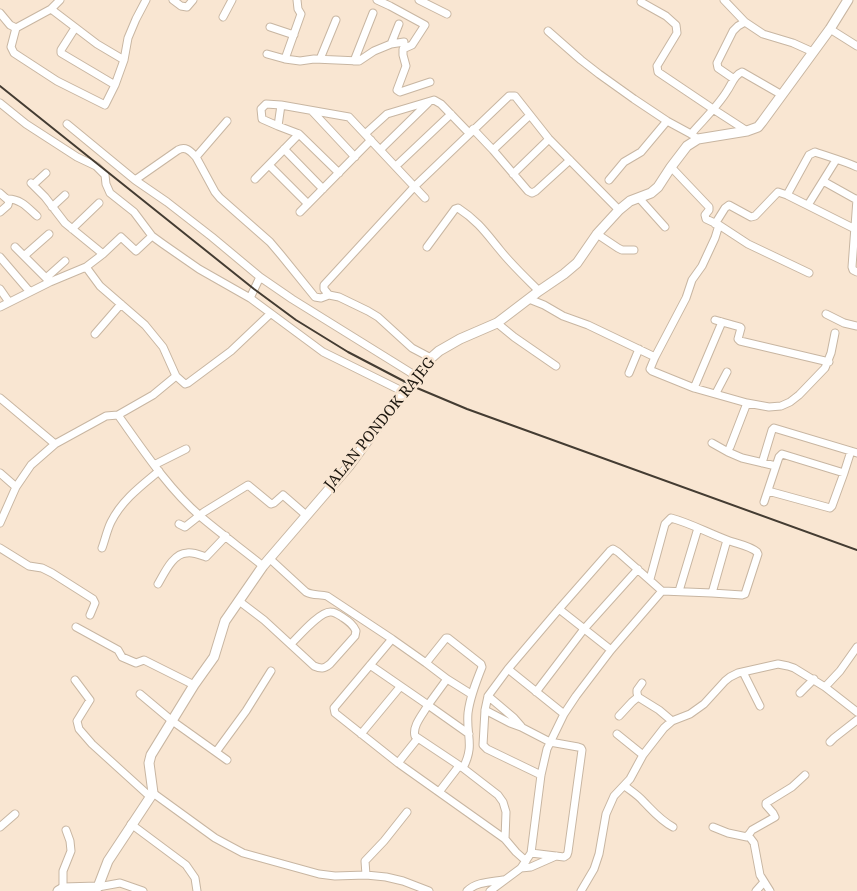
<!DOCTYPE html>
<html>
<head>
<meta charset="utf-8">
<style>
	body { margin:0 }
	canvas { display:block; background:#f9e6d2 }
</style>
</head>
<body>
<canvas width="857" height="891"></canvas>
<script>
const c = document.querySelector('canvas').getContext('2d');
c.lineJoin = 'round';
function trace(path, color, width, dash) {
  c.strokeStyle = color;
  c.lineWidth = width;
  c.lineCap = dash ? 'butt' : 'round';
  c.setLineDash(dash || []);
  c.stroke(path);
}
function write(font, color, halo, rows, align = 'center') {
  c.font = font + ' "Noto Serif",serif';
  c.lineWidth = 5;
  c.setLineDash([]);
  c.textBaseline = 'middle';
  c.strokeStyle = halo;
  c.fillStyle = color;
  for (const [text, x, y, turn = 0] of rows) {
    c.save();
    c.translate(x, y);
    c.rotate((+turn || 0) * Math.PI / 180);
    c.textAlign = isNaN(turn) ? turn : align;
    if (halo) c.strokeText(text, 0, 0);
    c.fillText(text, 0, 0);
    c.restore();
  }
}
const minor = new Path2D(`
	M173,0l8,6 6,1 6,-7
	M297,0l1,9 3,5 -16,45 15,2 14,-2 45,2 15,-10 17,-7 8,-20
	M377,0l13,6 35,19 -13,20 -9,4v6l3,11 -9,24 3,2 30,-10
	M419,0l28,14
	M724,0l21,22
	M641,2l25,14 10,9 1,8 -20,33 1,6 55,37 34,22
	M51,9l46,35 27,16
	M0,13l10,12 6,3 35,-19 9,-9
	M223,17l9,-17
	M270,27l24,8
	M16,28l-5,19 3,6 43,28 48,24 10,-20 9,-25 4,-22 8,-19 10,-19
	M75,28l-14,22v3l54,32
	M830,29l27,17
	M548,31l33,29 18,14 35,25 33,22 24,13 7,5
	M391,44l13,-2
	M267,54l18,5
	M320,59l16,-39
	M354,61l19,-48
	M734,79l-16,-11 -1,-5 16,-32 5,-5 7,-4 18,12 30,9 20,9
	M0,103l26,21 51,33 19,9 9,9 1,9 4,9 24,19 18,24 11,8 36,25 51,29 73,54 81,40
	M281,105l-15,-1 -5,5 1,10 16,7 3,-21 68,12 76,81
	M312,111l43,46
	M227,121l-31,36 19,35 5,6 50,44 11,13 34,42 6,1 8,-3 10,2 29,14 10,6 34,31 19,10
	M67,124l68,56 32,22 45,35 48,40 -10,21
	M278,126l21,8 40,39
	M473,129l20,21 35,41 4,2 4,-2 34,-31
	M365,134l22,-20 47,-14 7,4 28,29
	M691,134c12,-14 27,-28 36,-43 5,-7 7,-16 15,-19l40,23
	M284,149l39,40
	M380,150l48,-47
	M493,150l37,-35
	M269,165l39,39
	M396,166l55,-52
	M671,167l38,40v3l-4,5 1,4 13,6 29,19 61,29
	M513,174l36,-35
	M255,179l44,-45
	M135,180l43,-30c8,-4 12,1 18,7
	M609,180l15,-18 17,-10 26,-31
	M823,181l34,19
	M31,183l14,14 20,26 38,31
	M33,185l13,-12
	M0,193l9,8 -1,4 -8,7
	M787,195l22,-40 6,-3c14,5 29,9 42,15
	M639,198l26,29
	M8,199c13,0 20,9 29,17
	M857,199l-5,68 1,3 4,2
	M808,205l28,-45
	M52,207l13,-12
	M300,212l71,-72
	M715,224l10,-16 4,-3 22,12 4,-1 23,-24 9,3 68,34
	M72,229l27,-26
	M597,234l21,14 4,2h12
	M15,247l35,35
	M427,247l28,-38 3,-1c20,13 28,25 42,42 12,15 26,28 39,41
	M24,256l25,-22
	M0,257l30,35
	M86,267l14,19 45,39 18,22 13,29 -23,19 -35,20
	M260,277l32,22 124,77
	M46,278l19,-17
	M0,289l9,13
	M329,295l-5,-6v-4l91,-99 94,-90h6l34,43 70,71
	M529,299l15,6 19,11 25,9 67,32 -5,12 2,2 42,17 53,15 22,4 12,-1 9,-4 9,-7 26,-27 6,-15 4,-20
	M0,307l50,-25 36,-15 17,-13 18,-17 15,14 16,-15
	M826,314l18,9 13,3
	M715,320l25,7 1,1 -3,11 2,2 89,21
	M497,323l17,14 42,29
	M95,334l26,-30
	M655,357l31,-59 6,-18 10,-14 13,-28 4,-13
	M629,373l10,-24
	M176,376l9,8 3,-1 43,-32 39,-37
	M694,388l28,-66
	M716,393l11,-21
	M0,398l55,46
	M712,443l16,9 14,6 34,8 3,-9 3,-3 62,19
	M730,447l17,-44
	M762,463l10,-33 2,-2 83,25
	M154,465l32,-16
	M0,473l16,14
	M768,491l62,17 2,-2 12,-33 7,-22
	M764,502l12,-36
	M0,523l16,-36 15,-22 24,-21 51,-28 12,-1c25,35 50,73 82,101 20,17 42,33 63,50
	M179,524l6,3 19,-15 44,-27 23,19 3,-1 9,-8 23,20
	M0,548l29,18 13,2 10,5 41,26 2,4 -5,12
	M102,548c3,-8 5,-18 9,-26 11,-22 30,-36 48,-51
	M269,558l37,34c7,4 14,2 21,4l65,43
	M158,584c6,-10 15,-31 29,-31 6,-1 13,2 19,4l20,-21
	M679,591l19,-63
	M712,593l15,-53
	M239,601l25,19 50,46c7,3 10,3 16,-2l25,-28 1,-5c-3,-7 -8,-10 -14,-14 -3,-2 -7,-5 -11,-5 -11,-1 -32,24 -40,32
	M559,609l52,41
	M76,627l42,23 4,7 14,6 8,-3 50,25
	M426,663l21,16 24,15
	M370,665l58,40c-5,9 -16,21 -13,31l48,32 35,27 5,7 3,10 -1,27
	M508,669l-20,27 -3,14 -2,35 4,4 54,26
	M743,672l17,34
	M447,679l-19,26 41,29
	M75,680l15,20 -13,21 2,8 13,15 54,49 5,4
	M642,683l-5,7v3l1,4 21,13 13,11
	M825,687l15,-16 17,-24
	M536,692l48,-63 54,-60
	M800,693l14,-14
	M140,694l31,26 56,40
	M488,696l26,22 7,8
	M485,710l25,13 11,4 29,15 28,5 3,1 1,2 -14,102 -1,3 -3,2 -33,-4
	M564,714l-56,-45 51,-60 51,-58 3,-2 5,3 44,39 50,2 30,2 3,-1 13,-40 -1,-2c-8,-7 -20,-8 -30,-12 -19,-7 -37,-17 -56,-22l-6,6 -15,55
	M619,716l13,-14 6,-5
	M361,734l39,-47
	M617,734l26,21
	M830,742l4,-4 23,-18
	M216,752l30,-41 25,-40
	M398,763l20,-25
	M463,768c12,-23 3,-32 5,-55 2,-16 8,-31 14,-46l-1,-3 -33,-26h-2l-20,25 -34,-24 -58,69 1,5 63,50 107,76 11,13 10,9
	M625,786c6,5 13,9 18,15 10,10 17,19 30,26
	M439,792l20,-26
	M153,793l62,45 28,15 76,21 16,2 31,-1 20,2 17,4 26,10
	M131,824l55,41 9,13 2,13
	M0,827l15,-13
	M713,827l15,6 19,4 5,-7 23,-13 -2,-4 -7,-8v-2l26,-16 13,-12
	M748,835l6,8 6,32 10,16
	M521,868l10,-1 25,-11
	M366,875l-1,-14 19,-20 23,-29
	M98,887l22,-4 23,8
	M63,888v-17l8,-20 -1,-10 -4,-11
	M467,891c9,-9 23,-9 36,-11
	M490,891l31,-23 10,-15 10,-78 6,-26 17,-35 12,-18 35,-46 51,-59
	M581,891l13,-22 5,-15 7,-40 8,-18 16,-17 13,-24 21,-27 8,-7 18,-7 14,-10 21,-23 5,-4 8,-4 40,-9 10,2 6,2 31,19 32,25
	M756,891l8,-9`);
const major = new Path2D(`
	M58,891l5,-3 35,-1 10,-26 45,-68 -4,-30 2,-8 43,-70 20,-28 11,-36 38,-55 86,-100 60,-82 22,-26 8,-7 21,-12 37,-16 42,-32 25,-17 13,-11 20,-29 22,-24 11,-9 21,-8 7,-6 13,-20 16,-21 11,-7 49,-8 11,-4 4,-5 68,-93 18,-29`);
const rail = new Path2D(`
	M0,86l254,203 42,31 52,32 69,36 50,21 390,141`);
const streetNames = [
	["JALAN PONDOK RAJEG",380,424,-51]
];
trace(minor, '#c8b6a2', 9);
trace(major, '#c8b6a2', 11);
trace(minor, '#fff', 7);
trace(major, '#fff', 9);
trace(rail, '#443c32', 2);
write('15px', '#1c160e', '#f9e6d2', streetNames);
</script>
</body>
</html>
